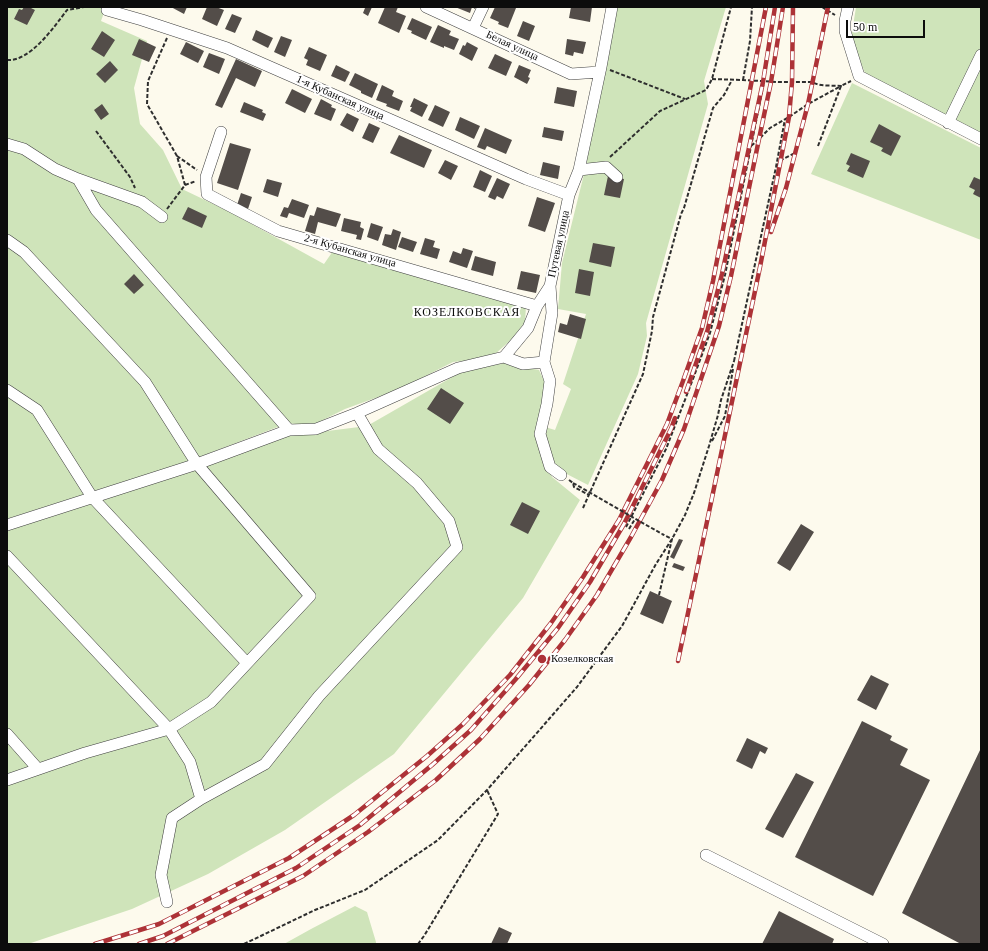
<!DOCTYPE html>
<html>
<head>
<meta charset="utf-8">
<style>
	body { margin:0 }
	#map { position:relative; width:988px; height:951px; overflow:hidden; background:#fdfaed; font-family:"Times New Roman",serif }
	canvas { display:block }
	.frame { position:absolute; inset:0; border:8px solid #0c0c0c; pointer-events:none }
	.scale { position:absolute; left:846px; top:20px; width:79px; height:18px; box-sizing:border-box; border:2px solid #0c0c0c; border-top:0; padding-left:5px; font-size:12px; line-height:14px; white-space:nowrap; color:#0c0c0c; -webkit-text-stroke:3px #fff; paint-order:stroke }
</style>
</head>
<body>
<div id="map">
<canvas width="988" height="951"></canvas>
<div class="frame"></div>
<div class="scale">50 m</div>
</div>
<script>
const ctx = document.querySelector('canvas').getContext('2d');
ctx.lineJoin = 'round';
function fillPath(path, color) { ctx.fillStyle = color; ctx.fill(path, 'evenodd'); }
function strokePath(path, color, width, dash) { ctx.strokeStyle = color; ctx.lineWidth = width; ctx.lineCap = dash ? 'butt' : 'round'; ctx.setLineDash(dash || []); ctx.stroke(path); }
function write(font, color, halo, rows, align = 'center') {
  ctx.font = font + ' "Times New Roman",serif'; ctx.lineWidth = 4; ctx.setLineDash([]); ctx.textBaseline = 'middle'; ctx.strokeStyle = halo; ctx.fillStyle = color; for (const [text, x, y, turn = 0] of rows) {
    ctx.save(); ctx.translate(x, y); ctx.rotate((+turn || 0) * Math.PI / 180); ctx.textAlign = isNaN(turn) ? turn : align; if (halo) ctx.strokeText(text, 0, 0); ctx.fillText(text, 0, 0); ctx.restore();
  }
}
const green = new Path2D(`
	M7,7H106L101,21L147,41L134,88L140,124L163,150L182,189L228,211L324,264L333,251L526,306L525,322L512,339L495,354L473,360L453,362L400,389L345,409L311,426L288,423L189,461L7,519Z
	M617,7H726L704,81L708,104L646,323L647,336L638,374L588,485L559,470L549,452L545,427L555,430L571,389L563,384L586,314L558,309L562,263L585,170Z
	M856,7H981V135L865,73L851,39Z
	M852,83L981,148V240L811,174Z
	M504,363L539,370L545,383L536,441L552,477L580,500L523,598L394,754L285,830L208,874L132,909L28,944H7V530L288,436L367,426L461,372Z
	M355,906L367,912L376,942V944H284L311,929Z`);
const building = new Path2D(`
	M24,7H29L35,10L27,25L14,19L19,9L22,10Z
	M171,7H187L184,14Z
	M207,7H216L224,10L217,26L202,19Z
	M362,7H372L368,16L363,13L365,8Z
	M385,7H398L396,12L406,16L399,33L378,23Z
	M455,7H476L475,9L472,7L470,13Z
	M495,7H513L516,8L508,28L498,24L499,22L490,18Z
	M571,7H592L590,22L569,18Z
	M232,14L242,18L235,33L225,29Z
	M412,18L432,27L426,40L411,33L412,31L407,29Z
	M523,21L535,26L529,41L517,36Z
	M438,25L451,31L449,35L459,39L454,50L444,46V48L430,42Z
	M256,30L273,38L268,48L252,40Z
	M102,31L115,40L104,57L91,49Z
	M281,36L292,40L285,57L274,52Z
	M139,39L156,47L149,62L132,55Z
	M567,39L586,42L583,54L574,52L573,56L565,54Z
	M186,42L204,51L198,63L180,54Z
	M467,42L478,48L472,61L459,54L463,45L465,46Z
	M309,47L327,55L320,71L306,65L308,60L304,58Z
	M209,53L225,59L219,74L203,67Z
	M495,54L512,62L506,76L488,68Z
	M236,59L262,71L255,87L236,78L222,108L215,105Z
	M110,61L118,70L105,83L96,74Z
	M336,65L350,72L345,82L331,76Z
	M519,65L531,70L528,77L530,78L527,84L514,77Z
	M355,73L378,84L372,98L361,93V91L349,85Z
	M382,85L394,91L392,96L403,101L399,111L386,106L387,104L376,100Z
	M557,87L577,91L574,107L554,103Z
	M292,89L312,99L305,113L285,103Z
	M414,98L428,105L422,117L410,111L412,107H410Z
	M321,99L332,105L331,107L336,109L331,121L314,114Z
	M244,102L263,110L262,112L266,114L263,121L240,112Z
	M102,104L109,114L101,120L94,110Z
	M435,105L450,112L443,127L428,120Z
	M347,113L359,119L353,132L340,125Z
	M460,117L480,126L474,139L455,130Z
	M369,123L380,128L373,143L362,138Z
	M879,124L901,136L891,156L881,151L883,148L870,142Z
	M544,127L564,131L562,141L542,137Z
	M485,128L512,140L506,154L487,146L485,150L477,147Z
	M399,135L432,150L424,168L390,153Z
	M230,143L251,149L238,190L217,183Z
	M851,153L870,161L863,178L847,171L850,166L846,164Z
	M445,160L458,166L451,180L438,173Z
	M543,162L560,166L558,179L540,175Z
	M480,170L492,176L485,192L473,187Z
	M608,176L624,179L620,198L604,195Z
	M974,177L981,180V198L973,194L975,190L969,187Z
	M497,178L510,184L503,199L497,196L495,200L488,197Z
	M267,179L282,183L278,197L263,192Z
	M241,193L252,197L248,209L237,205Z
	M537,197L555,203L545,232L528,226Z
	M292,199L309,205L304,218L289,213L287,218L280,216L284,207L288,208Z
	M188,207L207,216L202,228L182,219Z
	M317,207L341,214L336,227L318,222L315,234L305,231L310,215L314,216Z
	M344,218L361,222L360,227L364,229L361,240L356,239L357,235L341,231Z
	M371,223L383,227L378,241L367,237Z
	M393,229L401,232L396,250L382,245L385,234L391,235Z
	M402,237L417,242L413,252L398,247Z
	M425,238L435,241L433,247L440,249L437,259L420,254Z
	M593,243L615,247L611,267L589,262Z
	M463,248L473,251L467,268L449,262L453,251L461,254Z
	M475,256L496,262L493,276L471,270Z
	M579,269L594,272L590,296L575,293Z
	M521,271L540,275L536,293L517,289Z
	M134,274L144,285L134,294L124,284Z
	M570,314L586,319L581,339L558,332L560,323L567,325Z
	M441,388L464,403L450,424L427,409Z
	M522,502L540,511L528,534L510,525Z
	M801,524L814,532L790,571L777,563Z
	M679,539L683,540L674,559L670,557Z
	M674,563L685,567L683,571L672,567Z
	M650,591L672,601L663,624L640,614Z
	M871,675L889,684L876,710L857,700Z
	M862,721L892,736L890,740L908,749L900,765L930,780L873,896L795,857Z
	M747,738L768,748L765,754L760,751L752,769L736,761Z
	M981,748V944H961L902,913Z
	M796,773L814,782L783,838L765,829Z
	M779,911L834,939L832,944H762Z
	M499,927L512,933L507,944H491Z`);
const path = new Path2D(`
	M822,7L835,15
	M167,38L148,81L147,104L177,156
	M7,60C30,62 54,27 67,10L84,7
	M610,70L685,99
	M712,79L743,80L778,82H812C821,87 832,85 841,86L808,104L789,117L770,128L759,139L751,146
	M743,80L750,41L752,7
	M96,131L130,177L135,188
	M818,146L841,86L851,81
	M610,157L622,146L660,111L706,90L712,79L731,7
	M777,166L781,160L795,153
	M185,185L177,156L197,170
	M167,209L185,185L196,181
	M734,361L776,167L785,119
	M712,441L725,416L733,369
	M569,480L573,483L574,487L589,495
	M583,508L643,374L652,331L653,317L681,214L684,208L713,108L724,95L732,80
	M626,527L666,449L693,379L710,333L725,275L764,82
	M629,529L635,519
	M659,595L672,539L662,534
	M244,944L315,910L365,890L438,840L487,790L577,687L622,626L656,564L672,539L685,515L694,493L709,446L718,415L721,400L734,361
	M418,944L424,936L498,814L487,790`);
const minor = new Path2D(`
	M426,7L571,74L599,72
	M848,7L845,21V31L859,76L981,139
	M107,10L142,20L227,48L526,179L569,195
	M473,28L483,7
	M948,123L981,55
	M221,132L206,177L207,194L278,231L537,306L550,286
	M7,144L24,149L55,169L78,179L142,202L162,217
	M579,170L606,167L617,177
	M78,179L96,210L289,430
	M7,240L24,252L145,382L197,464L310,596L211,702L169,729L85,753L7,780
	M504,357L528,328L537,306
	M7,390L37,410L92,497L247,663
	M561,475L550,467L540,434L547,404L550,381L544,362L552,313L550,286L569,195L579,170L601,67L612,7
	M7,525L197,464L289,430L316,429L357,413L458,368L504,357L523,364L544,362
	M7,556L169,729L190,762L201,799
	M7,734L38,769
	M706,855L883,944
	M167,902L161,875L172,818L201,799L265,764L319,696L457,547L449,521L417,483L378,449L357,413`);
const rail = new Path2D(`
	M771,232L786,188L808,104L828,7
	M686,392L707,332L722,274L763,82L775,7
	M678,661L760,267L789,117L792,82L793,7
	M95,944L159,924L289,858L354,815L427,756L463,724L510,675L551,623L583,577L619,520L667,424L683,381L702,328L713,281L766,7
	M139,944L163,936L296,868L360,825L432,765L471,730L515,680L558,628L590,582L624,524L671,429L675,418
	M167,944L303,876L368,832L436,780L480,739L529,685L565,640L597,595L631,537L662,480L684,429L719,326L731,276L759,139L771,82L783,7`);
const pathBridge = new Path2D(`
	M573,483L662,534`);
const markers = [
	[542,659,5,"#ad3237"]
];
const streetNames = [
	["Белая улица",512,46,25],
	["1-я Кубанская улица",340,98,24],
	["Путевая улица",559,244,-78],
	["2-я Кубанская улица",350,251,16]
];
const poiNames = [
	["Козелковская",551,659]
];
const neighbourhoodNames = [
	["КОЗЕЛКОВСКАЯ",467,313]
];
fillPath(green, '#cfe4ba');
fillPath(building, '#534d49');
strokePath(minor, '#3f3f3f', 12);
strokePath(path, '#2e2e2e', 2, [4, 2]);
strokePath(minor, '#fff', 11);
strokePath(rail, '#ad3237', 4.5);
strokePath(rail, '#fff', 3, [9]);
strokePath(pathBridge, '#2e2e2e', 2, [4, 2]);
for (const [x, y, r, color] of markers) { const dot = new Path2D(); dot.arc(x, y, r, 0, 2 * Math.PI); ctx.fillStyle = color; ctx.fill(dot); strokePath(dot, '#fff', 1.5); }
write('11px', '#0c0c0c', '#fff', streetNames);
write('11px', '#0c0c0c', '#fff', poiNames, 'left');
ctx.letterSpacing = '1px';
write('12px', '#0c0c0c', '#fff', neighbourhoodNames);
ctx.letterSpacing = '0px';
</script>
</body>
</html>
